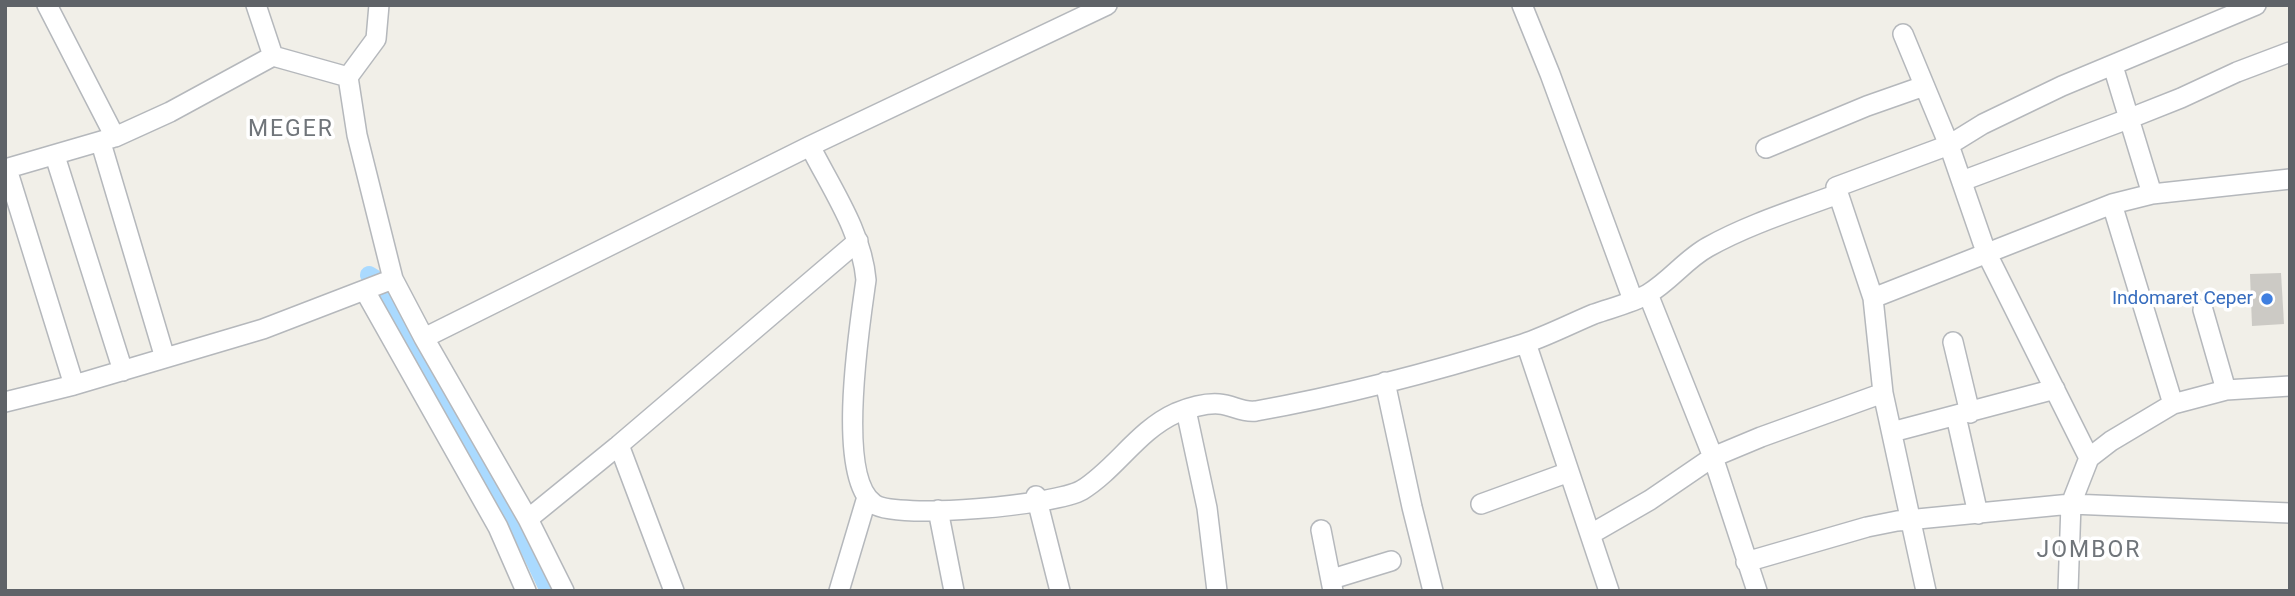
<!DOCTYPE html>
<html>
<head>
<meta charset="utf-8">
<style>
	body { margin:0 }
	#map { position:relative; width:2295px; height:596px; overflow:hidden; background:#f1efe8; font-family:Roboto,sans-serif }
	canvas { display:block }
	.frame { position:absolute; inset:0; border:7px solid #5f6368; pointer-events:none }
</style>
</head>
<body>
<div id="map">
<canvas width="2295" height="596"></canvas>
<div class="frame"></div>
</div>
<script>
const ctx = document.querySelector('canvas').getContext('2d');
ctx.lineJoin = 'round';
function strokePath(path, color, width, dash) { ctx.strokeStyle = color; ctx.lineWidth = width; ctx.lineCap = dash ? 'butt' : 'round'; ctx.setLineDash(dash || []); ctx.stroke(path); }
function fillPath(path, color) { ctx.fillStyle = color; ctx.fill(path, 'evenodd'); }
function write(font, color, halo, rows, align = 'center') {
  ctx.font = font + ' Roboto,sans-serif'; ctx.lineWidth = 7; ctx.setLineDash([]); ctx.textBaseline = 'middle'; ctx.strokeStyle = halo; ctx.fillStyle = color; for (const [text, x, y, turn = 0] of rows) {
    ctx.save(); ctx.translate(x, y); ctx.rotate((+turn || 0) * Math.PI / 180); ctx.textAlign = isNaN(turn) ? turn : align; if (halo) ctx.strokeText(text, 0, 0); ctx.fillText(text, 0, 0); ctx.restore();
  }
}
const canal = new Path2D(`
	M369,275L374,278L517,523L549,591`);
const building = new Path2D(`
	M2281,273L2284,324L2252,326L2250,274Z`);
const minor = new Path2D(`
	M47,5L115,137
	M256,5L273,56
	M379,5L376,39L348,77L357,135L393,279L424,338L810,146L1107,5
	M1522,5L1550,74L1633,300
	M1903,34L1949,145L1986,252L2089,458
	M2113,66L2152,194
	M101,143L165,358
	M810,146C831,188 862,232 866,280C860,323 835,476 874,504C897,520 1057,505 1082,490C1116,469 1138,430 1176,413C1188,408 1206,403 1219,404C1233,405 1242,413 1256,411C1346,395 1436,371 1523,344C1547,336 1570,324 1594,314C1611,308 1632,303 1648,294C1670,281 1686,259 1708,247C1749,224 1795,210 1838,194
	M1766,148L1867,106L1924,86
	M55,156L123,371
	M5,169L115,137L170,112L273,56L348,77
	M7,169L74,385
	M1962,181L2128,119L2181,98L2237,72L2290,52
	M2112,204L2173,404
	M365,291L498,527L526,591
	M1648,294L1713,457L1757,591
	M1873,298L2112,204L2152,194L2290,179
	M2203,310L2226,390
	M424,338L528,519L564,591
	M1953,342L1970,413
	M1526,343L1609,591
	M1385,382L1412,507L1433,591
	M5,402L74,385L263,329L393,279
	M1186,410L1207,508L1217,591
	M1956,416L1978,514
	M1892,432L2055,389
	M619,445L674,591
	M1036,496L1060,591
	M1481,504L1569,472
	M938,510L954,591
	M528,519L619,445L858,241
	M1321,530L1333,591
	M1591,534L1650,500L1713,457L1761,437L1883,393
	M1746,562L1867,527L1897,521L2071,504L2290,513
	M1332,579L1391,561
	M839,591L867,497
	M1926,591L1883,393L1873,298L1836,187L1949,145L1983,124L2062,86L2256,5
	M2068,591L2071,504L2089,458L2111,441L2173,404L2226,390L2290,386`);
const markers = [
	[2267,299,7,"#3f7fe0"]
];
const shopNames = [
	["Indomaret Ceper",2253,299]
];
const quarterNames = [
	["MEGER",291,130],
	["JOMBOR",2089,551]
];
strokePath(canal, '#aadaff', 18);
fillPath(building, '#cccac5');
strokePath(minor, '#b5b8bc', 22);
strokePath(minor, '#fff', 19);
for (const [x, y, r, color] of markers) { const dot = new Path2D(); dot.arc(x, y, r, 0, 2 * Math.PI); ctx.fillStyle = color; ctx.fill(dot); strokePath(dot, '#fff', 2.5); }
write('19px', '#366cbe', '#fff', shopNames, 'right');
ctx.letterSpacing = '2px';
write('23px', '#70757a', '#fff', quarterNames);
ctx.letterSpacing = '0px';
</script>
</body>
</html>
